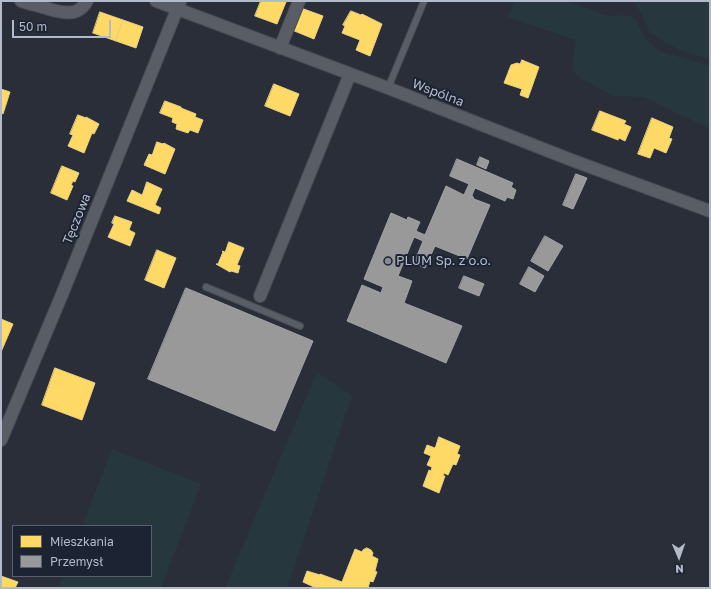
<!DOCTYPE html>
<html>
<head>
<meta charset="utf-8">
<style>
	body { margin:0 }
	#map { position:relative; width:711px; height:589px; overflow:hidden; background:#292e38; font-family:"Golos Text",sans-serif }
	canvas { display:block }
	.frame { position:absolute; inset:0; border:2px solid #b3bac9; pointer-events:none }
	.legend { position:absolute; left:12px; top:525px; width:140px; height:52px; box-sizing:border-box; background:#1c2433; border:1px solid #58606f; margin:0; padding:5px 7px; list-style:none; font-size:12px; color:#b3bac9 }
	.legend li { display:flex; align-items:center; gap:8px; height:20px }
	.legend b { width:20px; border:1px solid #58606f }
	.north { position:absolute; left:659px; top:537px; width:40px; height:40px; -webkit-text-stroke:3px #1c2433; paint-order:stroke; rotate:178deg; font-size:11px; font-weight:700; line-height:16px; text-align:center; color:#b3bac9 }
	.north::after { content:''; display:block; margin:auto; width:14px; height:18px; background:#b3bac9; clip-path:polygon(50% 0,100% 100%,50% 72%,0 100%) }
	.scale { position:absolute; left:12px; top:20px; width:99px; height:18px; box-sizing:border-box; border:2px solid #b3bac9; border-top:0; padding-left:5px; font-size:12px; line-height:14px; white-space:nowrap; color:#b3bac9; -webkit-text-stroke:3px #1c2433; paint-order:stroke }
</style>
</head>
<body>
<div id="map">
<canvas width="711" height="589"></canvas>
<div class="frame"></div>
<ul class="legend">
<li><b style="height:11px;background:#ffd966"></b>Mieszkania</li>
<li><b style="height:11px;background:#999"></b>Przemysł</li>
</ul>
<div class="north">N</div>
<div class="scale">50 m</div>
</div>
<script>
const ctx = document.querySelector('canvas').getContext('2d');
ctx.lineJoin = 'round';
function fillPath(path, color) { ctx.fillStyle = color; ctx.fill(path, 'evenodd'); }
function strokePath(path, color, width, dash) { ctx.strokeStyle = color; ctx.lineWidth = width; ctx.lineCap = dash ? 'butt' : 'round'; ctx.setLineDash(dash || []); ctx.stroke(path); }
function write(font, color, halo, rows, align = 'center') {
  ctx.font = font + ' "Golos Text",sans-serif'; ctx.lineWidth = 4; ctx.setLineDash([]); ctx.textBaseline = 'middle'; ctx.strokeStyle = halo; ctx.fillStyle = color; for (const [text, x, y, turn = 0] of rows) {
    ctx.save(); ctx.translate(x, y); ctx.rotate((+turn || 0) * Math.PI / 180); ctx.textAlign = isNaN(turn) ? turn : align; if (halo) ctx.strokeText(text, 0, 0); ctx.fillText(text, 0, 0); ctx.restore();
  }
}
const green = new Path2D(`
	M515,1H567L609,16L627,15L636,19L644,37L659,51L710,66V129L644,97L613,96L579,77L572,69L576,40L508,17Z
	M631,1H710V59L679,50L650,33L642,15L635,3Z
	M317,372L352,396L287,588H225Z
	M112,449L201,484L161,588H58L63,576H151V526H82Z`);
const homes = new Path2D(`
	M261,1L286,2L277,24L255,16Z
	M301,8L323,16L314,39L292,30Z
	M351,11L361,15L362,14L382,24L370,56L356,50L360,40L342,33L345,26L343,25Z
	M100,12L123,20L116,41L93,33Z
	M123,20L143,27L136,48L116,41Z
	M522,60L539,67L528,98L520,95L522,89L504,83L511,65L517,63L520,64Z
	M274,84L299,94L290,116L265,106Z
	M1,89L10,92L3,114L1,113Z
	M165,101L181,107V108L196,114L195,117L203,120L198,133L190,130L188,133L176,129L177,124L172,122L173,118L160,113Z
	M600,111L626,121L624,124L631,127L625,141L619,138L618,140L592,130Z
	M78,115L86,118V117L99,124L94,134L92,133L84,153L68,146L73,135L70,134Z
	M652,118L673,127L669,138L672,139L666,153L654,148L650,158L638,154Z
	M157,142L163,144L164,143L175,149L165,174L144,165L149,154L152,155Z
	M62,166L79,173L75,182L73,181L71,185L73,186L67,200L51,193Z
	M147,182L162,189L155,205L161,208L159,214L127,201L132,190L142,195Z
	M115,216L132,222L129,230L135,233L130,246L108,237L114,224L112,223Z
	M229,242L244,248L237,265L240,266L238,273L231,271L230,272L216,264H218L223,252L222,251L225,252Z
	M157,250L176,258L164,288L145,280Z
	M1,319L13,324L1,352Z
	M55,368L95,383L82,420L42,405Z
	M439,437L460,446L457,454L460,455L456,465L453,464L448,475L444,473L443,476H445L439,493L423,486L429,470L431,471L432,467L427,465L431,456L424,453L427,445L435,448Z
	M367,548L371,550L373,553L372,556L378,559L375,571L377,572L373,582L370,581L368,588H314V587L303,582L307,571L320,575V574L342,582L355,549L362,552L363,550Z
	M1,576L18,582L15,588H1Z`);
const industry = new Path2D(`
	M480,157L489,161L486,169L477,165Z
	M457,159L513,183L511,187L516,190L513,199L507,197L505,201L475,188L472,195L474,199L490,205L467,259L435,246L425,268L414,263L423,241L414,237L398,276L412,281L404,303L462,326L446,363L347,321L362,285L381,293L383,287L364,279L391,213L407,220L408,217L420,222L416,231L425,235L446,186L464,195L469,184L450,176Z
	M576,174L587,178L573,209L563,205Z
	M545,236L563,246L548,271L531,261Z
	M529,267L544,276L535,292L520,284Z
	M464,276L484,284L479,296L459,288Z
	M186,288L313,341L275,431L148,379Z`);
const lane = new Path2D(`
	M388,88L424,1
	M206,287L300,326`);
const street = new Path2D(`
	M21,1C30,4 40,6 49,9C63,13 78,17 87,1
	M156,1L388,88L574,161L710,211
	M280,48L299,1
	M260,296L350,74
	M1,440L63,292L180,2`);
const markers = [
	[388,261,4,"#838996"]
];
const streetNames = [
	["Wspólna",438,93,21],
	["Tęczowa",77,219,-68]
];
const poiNames = [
	["PLUM Sp. z o.o.",396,261]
];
fillPath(green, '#26383e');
fillPath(homes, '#ffd966');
strokePath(homes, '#e8d084', 1);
fillPath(industry, '#999');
strokePath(industry, '#a1a3a7', 1);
strokePath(lane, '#454951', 8);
strokePath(street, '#454951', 14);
strokePath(lane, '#595d66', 6);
strokePath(street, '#595d66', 12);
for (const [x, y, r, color] of markers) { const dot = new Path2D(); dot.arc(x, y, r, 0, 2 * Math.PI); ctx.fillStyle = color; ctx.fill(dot); strokePath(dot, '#1c2433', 1.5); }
write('13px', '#b3bac9', '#1c2433', streetNames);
write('13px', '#b3bac9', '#1c2433', poiNames, 'left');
</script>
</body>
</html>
